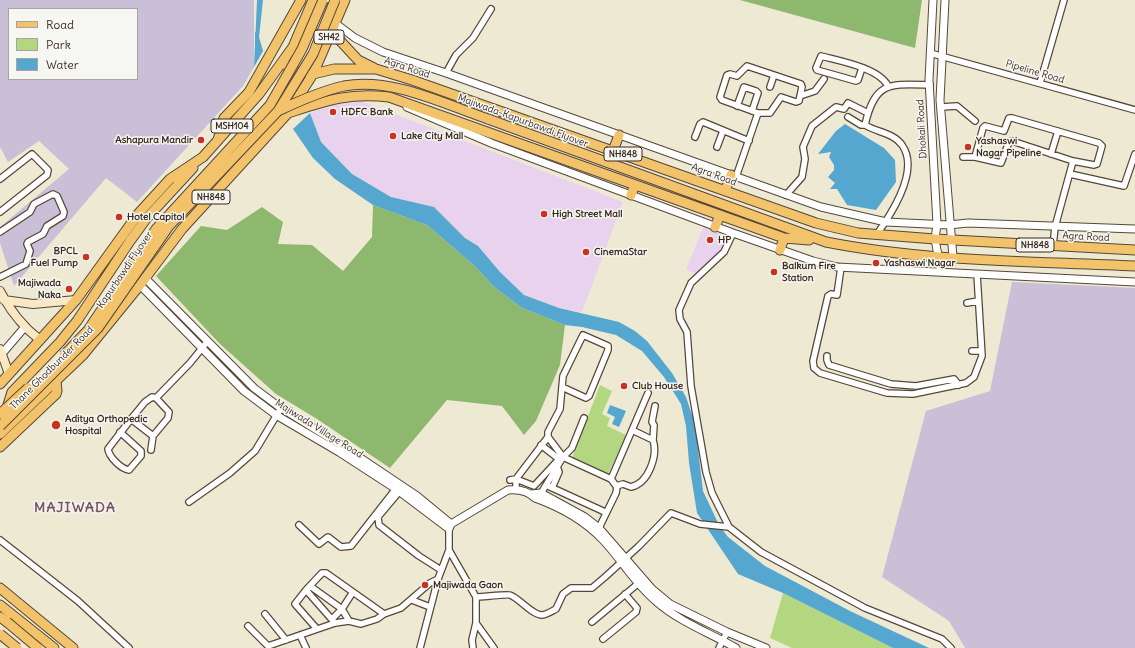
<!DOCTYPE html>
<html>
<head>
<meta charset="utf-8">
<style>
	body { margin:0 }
	#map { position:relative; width:1135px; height:648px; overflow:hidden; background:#eee9d3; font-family:Delius,sans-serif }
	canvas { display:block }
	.legend { position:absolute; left:8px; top:8px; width:130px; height:72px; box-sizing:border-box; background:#f6f6f2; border:1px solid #aba49d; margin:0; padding:5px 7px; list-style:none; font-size:12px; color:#3b2a1e }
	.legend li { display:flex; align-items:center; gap:8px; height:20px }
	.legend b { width:20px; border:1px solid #aba49d }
</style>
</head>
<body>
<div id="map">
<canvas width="1135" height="648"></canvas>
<ul class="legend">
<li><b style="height:5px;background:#f2c36a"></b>Road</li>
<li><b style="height:11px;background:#b3d780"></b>Park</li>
<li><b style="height:11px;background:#55a7d0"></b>Water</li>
</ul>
</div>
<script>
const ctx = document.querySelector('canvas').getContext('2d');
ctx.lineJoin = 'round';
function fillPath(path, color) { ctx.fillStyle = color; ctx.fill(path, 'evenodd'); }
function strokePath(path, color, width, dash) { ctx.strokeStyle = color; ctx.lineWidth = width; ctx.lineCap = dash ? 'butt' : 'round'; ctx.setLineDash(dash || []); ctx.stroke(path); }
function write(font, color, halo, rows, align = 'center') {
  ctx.font = font + ' Delius,sans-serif'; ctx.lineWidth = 3; ctx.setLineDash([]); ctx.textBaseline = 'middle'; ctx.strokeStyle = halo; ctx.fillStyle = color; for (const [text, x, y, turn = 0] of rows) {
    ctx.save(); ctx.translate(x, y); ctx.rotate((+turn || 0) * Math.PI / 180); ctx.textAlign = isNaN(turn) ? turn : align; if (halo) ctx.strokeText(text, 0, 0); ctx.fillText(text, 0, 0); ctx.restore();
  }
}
const built = new Path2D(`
	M361,101L623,202L582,312L559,308L524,295L500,272L478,246L465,238L434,207L391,197L352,174L321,142L310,113L333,105Z
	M704,225L716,230L721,235L722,247L720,253L697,274L686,270Z`);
const industrial = new Path2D(`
	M0,0H254V67L243,86L137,202L106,178L14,286L0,243V227L69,169L39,141L8,162L0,147ZM9,9H137V79H9Z
	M1012,282L1135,288V648H965L949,621L882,577L926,411L990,391Z`);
const green = new Path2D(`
	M600,385L612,391L602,414L610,418L607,426L626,435L608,474L572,458Z
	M783,593L893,648H792L770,638Z`);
const forest = new Path2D(`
	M740,0H922L915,48Z
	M373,205L427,225L476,267L493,286L522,308L565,325L560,365L536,421L524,435L502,406L447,400L390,468L317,419L276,394L220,344L156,276L201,226L227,230L262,207L283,222L278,244L312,245L343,271L372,237Z`);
const water = new Path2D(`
	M257,0H263L259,37L263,51L254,67Z
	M310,113L321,142L352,174L391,197L434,207L465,238L478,246L500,272L524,295L559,308L619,322L635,331L647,341L672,373L686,397L695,424L703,491L719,525L728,537L765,566L850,611L929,648H893L783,593L738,574L697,513L689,463L686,426L681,404L664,377L642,351L616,335L582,327L565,325L522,308L493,286L476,267L427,225L373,205L335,179L313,158L293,129Z
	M845,124L884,148L895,160L896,182L876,210L847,205L837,189H830L835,183L828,177L834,170V165L829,157L831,152L818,154L836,131Z
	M610,405L626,411L619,427L612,424L615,417L607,413Z`);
const stream = new Path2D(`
	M256,48V33`);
const minor = new Path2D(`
	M930,53L1135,110
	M862,68L858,80L856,81L817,70L816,68L821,56C840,61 879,68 888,86
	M446,73L456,55L473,38L491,9
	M1040,83L1064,0
	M770,87L774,75
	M800,96L815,91L824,79
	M737,106L744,87L756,91L758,93L752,111
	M941,107L957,106L975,121
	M848,117L861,125H865
	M695,137L700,124L703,122L749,141
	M717,147L723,131
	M1051,154L1058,131
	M963,157H975L1001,163L1009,142L1012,141L1073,161
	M975,157L983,128L985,126L1004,131L1009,118H1012L1099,143L1102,146L1097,164L1094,165L1073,161L1055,227L1053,246
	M1070,174L1124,186L1135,154
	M736,177L758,113H770L781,97L796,102L799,101L802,87L801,84L747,66L737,76L730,74L727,75L720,97L722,100L758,113
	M0,179L32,154L48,170L47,175L0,212
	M786,195L802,177L805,159L803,147L812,126L836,107L844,109L848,103L868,113
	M0,232L30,212L34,204L53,194L57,196L64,212L63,216L47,226L43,234L28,242L27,244L30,251L26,264L0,277
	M733,233L724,252L691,283L679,310L680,319L687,332L691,386L706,472L712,493L729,527L761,552L865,608L942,639L951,648
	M877,234C892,213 920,170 902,145C894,133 876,132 865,125C875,81 889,84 930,85
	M841,267L837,295L831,294L828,296L813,361L814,368L820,373L887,393L913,394L966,383L974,377L982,356L977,274
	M967,303L978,301
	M972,351H981
	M827,356V360L829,365L891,384L916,386L954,379L959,385
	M156,398L169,412L168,418L153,436L131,419L145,402L152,397L156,398L190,363L207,342
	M584,418L572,448L563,457L611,479L648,393
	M120,432L141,451V456L129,470C121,469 109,457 108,449L131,419
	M653,440L654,425L652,422L655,406
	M151,450L153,436
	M510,480L516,479L534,486L559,459L541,445
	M546,485L605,512
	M616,486L623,484L631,487C649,483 658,455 653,440L632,430
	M552,488L559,472L557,466
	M516,489V479L548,437
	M399,492L378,517L379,525L419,556L441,570
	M540,495L563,457L548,437V432L560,409L563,376L583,335L608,346V350L589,396L586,398L562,387
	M189,502L230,473L255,451L281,408
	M299,525L319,544L328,537L341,547L351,546L398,486
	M598,530L616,493L617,487L611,479
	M0,540L78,601L129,648
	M449,550L476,597C482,597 508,594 510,595C519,598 532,615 542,615C546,615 552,611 556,609L563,594L571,588H592L605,577L639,546L671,513L700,524L729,527
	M310,586L342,609L349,621
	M306,590L322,573H326L384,614
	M476,597V623L494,648
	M412,600L430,607
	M265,614L286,640
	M332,619L342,609L351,595
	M592,622L640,582
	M248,626L268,646L335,623L349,621L361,624L377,619L384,614L401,608L430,583L438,579
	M317,629L295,604L306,590L335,623
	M300,635L306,648
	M603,639L636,612L637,608L625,594
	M420,648L438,579L449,550V529
	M473,648L472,640L476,623
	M719,648L727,632`);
const tertiary = new Path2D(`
	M933,0L929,80L937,224L935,239L941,272
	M945,0L940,100L953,257
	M335,23L355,38L383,52L446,73L821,207L886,222L949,225L968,223L1135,229
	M297,70L329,0
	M407,107L491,143L733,233L813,261L837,267L1135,282
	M145,278L254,388L278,406L341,445L417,496L451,524
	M140,285L244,391L276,415L339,452L396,489L449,529L451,524L508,490C518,489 528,491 535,498C560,507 585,521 603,540C622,560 635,584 657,602C680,622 710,633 736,648
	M0,356L24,328
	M531,494L541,493L585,517L599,528L652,589L670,604L727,632L766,648`);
const secondary = new Path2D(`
	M0,291C10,311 22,326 40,340
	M4,300L33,304L76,300
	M0,349L9,374`);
const primary = new Path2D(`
	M218,140L224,118L249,92L301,0`);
const trunk = new Path2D(`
	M332,32L358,60L374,68
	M282,63L297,70L313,74L334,69H376L412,80L816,223L858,233L935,239L1135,250
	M288,113C325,101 349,92 389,97L784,238L809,240
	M488,119L826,242C927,262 1032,261 1135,266
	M613,151L619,135
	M725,191L731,175
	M631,195L635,185
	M715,227L720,215
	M780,250L784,238
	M0,384L76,300L138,214L170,179L203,157L259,94L293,47L313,0
	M7,408L12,392L60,342L77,321L130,241L146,219L193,168
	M0,434L83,355L140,285L182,229L288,113L313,74L345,0
	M0,447L56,394L57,391L56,381
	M0,588L73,648
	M0,605L54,648
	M0,617L7,622`);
const trunkBridge = new Path2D(`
	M278,111C299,101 321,91 344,86C392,77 444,104 488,119
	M64,355L88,330L156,229L270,105L302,49L323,0
	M0,414L28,388
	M0,426L98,328L169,226L278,111L313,54L335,0
	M7,622L38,648
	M0,634L17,648`);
const markers = [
	[333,112,4,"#c8321e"],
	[393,136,4,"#c8321e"],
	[201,140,4,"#c8321e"],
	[968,147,4,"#c8321e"],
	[544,214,4,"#c8321e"],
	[119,217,4,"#c8321e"],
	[710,240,4,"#c8321e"],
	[586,252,4,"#c8321e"],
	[86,257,4,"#c8321e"],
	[876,263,4,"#c8321e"],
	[774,272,4,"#c8321e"],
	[69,289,4,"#c8321e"],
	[624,386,4,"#c8321e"],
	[56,425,5,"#c8321e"],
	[425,585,4,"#c8321e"]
];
const shields = [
	[329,37,30],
	[232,126,42],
	[623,154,38],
	[211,197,38],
	[1035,245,38]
];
const shieldNames = [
	["SH42",329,37],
	["MSH104",232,126],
	["NH848",623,154],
	["NH848",211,197],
	["NH848",1035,245]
];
const streetNames = [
	["Agra Road",407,68,18],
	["Pipeline Road",1035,72,16],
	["Majiwada-Kapurbawdi Flyover",523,121,20],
	["Dhokali Road",922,129,-93],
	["Agra Road",714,175,20],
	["Agra Road",1086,237,3],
	["Kapurbawdi Flyover",125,270,-56],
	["Thane Ghodbunder Road",52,368,-45],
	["Majiwada Village Road",319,429,32]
];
const poiNames = [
	["HDFC Bank",341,112],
	["Lake City Mall",401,136],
	["Ashapura Mandir",193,140,"right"],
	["Yashaswi",976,141],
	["Nagar Pipeline",976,153],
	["High Street Mall",552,214],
	["Hotel Capitol",127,217],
	["HP",718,240],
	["BPCL",78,251,"right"],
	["Fuel Pump",78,263,"right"],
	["CinemaStar",594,252],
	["Yashaswi Nagar",884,263],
	["Balkum Fire",782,266],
	["Station",782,278],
	["Majiwada",61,283,"right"],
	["Naka",61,295,"right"],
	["Club House",632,386],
	["Aditya Orthopedic",65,419],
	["Hospital",65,431],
	["Majiwada Gaon",433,585]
];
const districtNames = [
	["MAJIWADA",75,508]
];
fillPath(built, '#e9d2ed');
fillPath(industrial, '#c9bfd7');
fillPath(green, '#b3d780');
fillPath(forest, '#8eb86e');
fillPath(water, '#55a7d0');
strokePath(stream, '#55a7d0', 2);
strokePath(minor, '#564739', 8);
strokePath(tertiary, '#564739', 9);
strokePath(secondary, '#564739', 10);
strokePath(primary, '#564739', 11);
strokePath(trunk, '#564739', 11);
strokePath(minor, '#fff', 5.5);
strokePath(tertiary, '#fff', 7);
strokePath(secondary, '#fae7c3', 8);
strokePath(primary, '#f2c36a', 9);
strokePath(trunk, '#f2c36a', 9);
strokePath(trunkBridge, '#564739', 11, []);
strokePath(trunkBridge, '#f2c36a', 9);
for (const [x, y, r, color] of markers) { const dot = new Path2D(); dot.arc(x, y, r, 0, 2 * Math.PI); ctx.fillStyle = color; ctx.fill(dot); strokePath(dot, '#f6f6f2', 1.5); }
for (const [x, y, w] of shields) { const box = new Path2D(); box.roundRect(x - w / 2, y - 7, w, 14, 3); ctx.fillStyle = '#f6f6f2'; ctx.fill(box); strokePath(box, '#3b2a1e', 1); }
write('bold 9px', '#3b2a1e', null, shieldNames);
write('10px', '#3b2a1e', '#f6f6f2', streetNames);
write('bold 10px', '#3b2a1e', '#f6f6f2', poiNames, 'left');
ctx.letterSpacing = '1px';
write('bold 14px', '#77545f', '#f6f6f2', districtNames);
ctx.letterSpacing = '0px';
</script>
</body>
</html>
